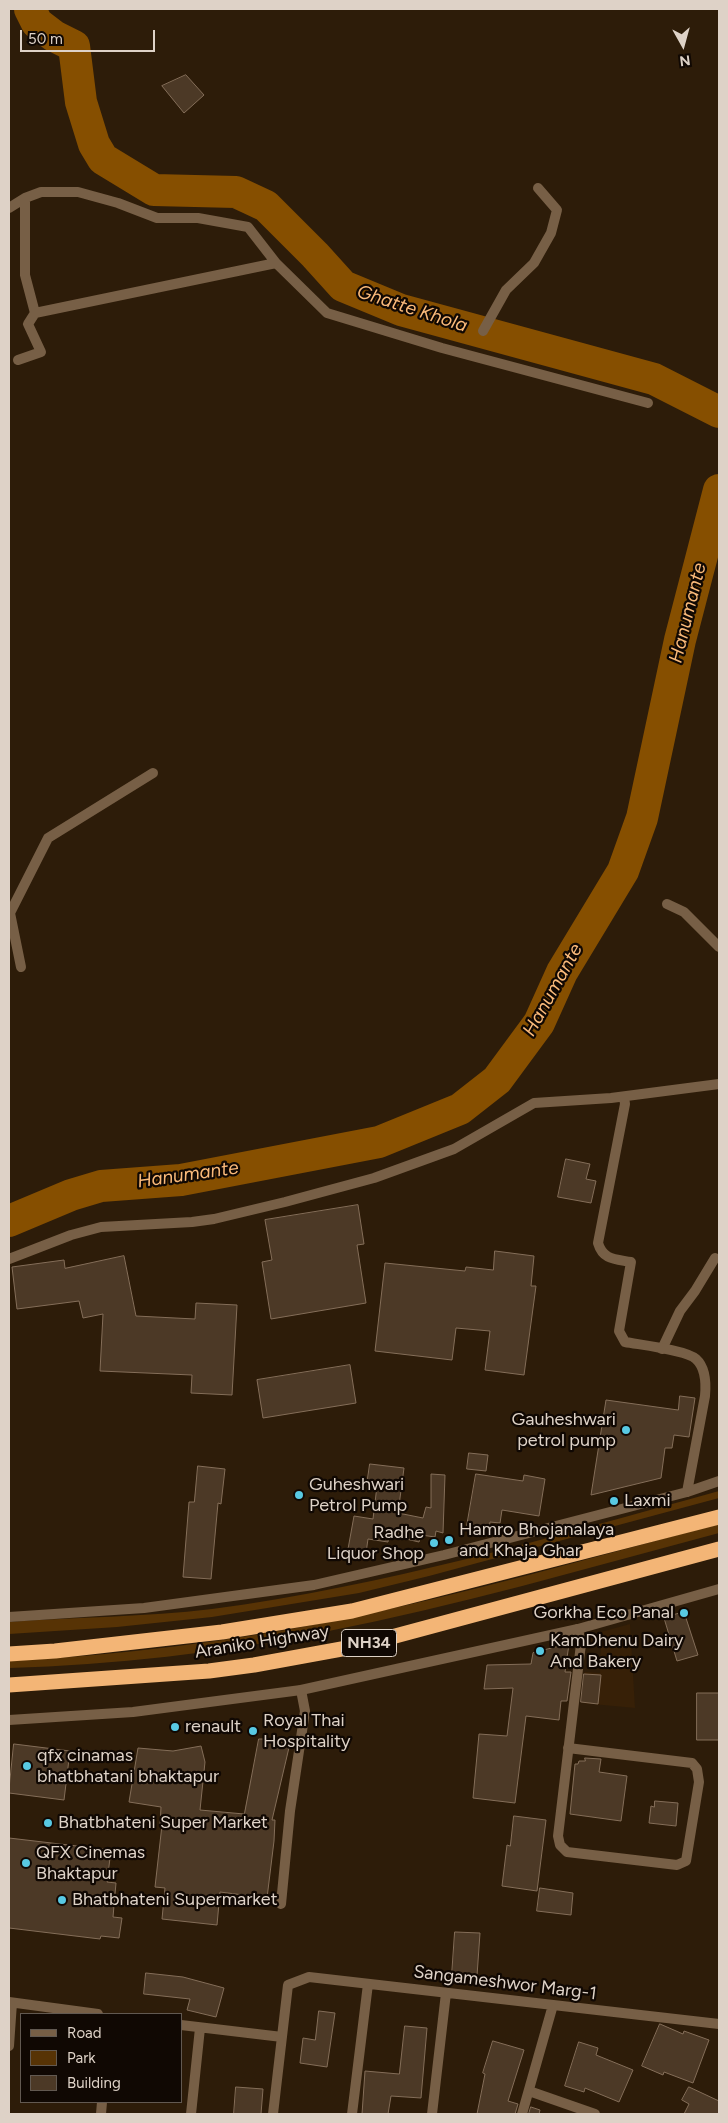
<!DOCTYPE html>
<html>
<head>
<meta charset="utf-8">
<style>
	body { margin:0 }
	#map { position:relative; width:728px; height:2123px; overflow:hidden; background:#2d1c09; font-family:Figtree,sans-serif }
	canvas { display:block }
	.frame { position:absolute; inset:0; border:10px solid #ded2c7; pointer-events:none }
	.legend { position:absolute; left:20px; top:2013px; width:162px; height:90px; box-sizing:border-box; background:#100803; border:1px solid #625951; margin:0; padding:6px 9px; list-style:none; font-size:15px; color:#ded2c7 }
	.legend li { display:flex; align-items:center; gap:10px; height:25px }
	.legend b { width:25px; border:1px solid #625951 }
	.north { position:absolute; left:658px; top:20px; width:50px; height:50px; -webkit-text-stroke:4px #100803; paint-order:stroke; rotate:173deg; font-size:14px; font-weight:700; line-height:20px; text-align:center; color:#ded2c7 }
	.north::after { content:''; display:block; margin:auto; width:18px; height:22px; background:#ded2c7; clip-path:polygon(50% 0,100% 100%,50% 72%,0 100%) }
	.scale { position:absolute; left:20px; top:30px; width:135px; height:22px; box-sizing:border-box; border:2px solid #ded2c7; border-top:0; padding-left:6px; font-size:15px; line-height:18px; white-space:nowrap; color:#ded2c7; -webkit-text-stroke:4px #100803; paint-order:stroke }
</style>
</head>
<body>
<div id="map">
<canvas width="728" height="2123"></canvas>
<div class="frame"></div>
<ul class="legend">
<li><b style="height:6px;background:#775f46"></b>Road</li>
<li><b style="height:14px;background:#573305"></b>Park</li>
<li><b style="height:14px;background:#4c3926"></b>Building</li>
</ul>
<div class="north">N</div>
<div class="scale">50 m</div>
</div>
<script>
const ctx = document.querySelector('canvas').getContext('2d');
ctx.lineJoin = 'round';
function fillPath(path, color) { ctx.fillStyle = color; ctx.fill(path, 'evenodd'); }
function strokePath(path, color, width, dash) { ctx.strokeStyle = color; ctx.lineWidth = width; ctx.lineCap = dash ? 'butt' : 'round'; ctx.setLineDash(dash || []); ctx.stroke(path); }
function write(font, color, halo, rows, align = 'center') {
  ctx.font = font + ' Figtree,sans-serif'; ctx.lineWidth = 4.5; ctx.setLineDash([]); ctx.textBaseline = 'middle'; ctx.strokeStyle = halo; ctx.fillStyle = color; for (const [text, x, y, turn = 0] of rows) {
    ctx.save(); ctx.translate(x, y); ctx.rotate((+turn || 0) * Math.PI / 180); ctx.textAlign = isNaN(turn) ? turn : align; if (halo) ctx.strokeText(text, 0, 0); ctx.fillText(text, 0, 0); ctx.restore();
  }
}
const built = new Path2D(`
	M630,1624L635,1708L582,1703L585,1672L600,1673L601,1632Z`);
const green = new Path2D(`
	M719,1491V1498L429,1576L359,1593L212,1617L117,1627L9,1634V1622C77,1617 145,1617 212,1609C385,1586 552,1537 719,1491Z
	M719,1524V1533C588,1568 457,1606 324,1632C220,1653 114,1665 9,1668V1661C119,1655 230,1642 338,1620C467,1594 593,1557 719,1524Z`);
const river = new Path2D(`
	M30,9L37,23L54,36L74,46L81,102L94,144L103,159L154,190L236,192L266,206L315,255L343,286L401,310L654,379L719,412
	M9,1221L71,1195L101,1186L181,1180L379,1142L460,1109L497,1080L539,1023L562,972L623,871L642,818L680,640L719,490`);
const building = new Path2D(`
	M186,75L204,95L184,113L162,86Z
	M566,1159L590,1164L586,1179L596,1181L591,1203L558,1197Z
	M358,1205L364,1244L357,1245L366,1303L271,1319L262,1262L272,1260L265,1220Z
	M495,1251L534,1256L531,1286H536L524,1375L485,1370L490,1331L456,1328L452,1360L375,1351L385,1263L465,1271L466,1267L493,1270Z
	M124,1256L136,1316L195,1319L196,1303L237,1305L232,1395L191,1393L192,1375L100,1371L103,1314L83,1318L79,1301L17,1309L12,1267L64,1260L65,1268Z
	M350,1365L356,1403L263,1418L257,1380Z
	M680,1396L695,1398L689,1437L674,1435L672,1448H665L661,1478L591,1495L606,1400L678,1410Z
	M469,1453L488,1455L486,1471L467,1469Z
	M370,1464L404,1468L398,1513L423,1518L426,1507L431,1508V1474L445,1475L443,1533L436,1531L435,1537L421,1535L419,1542L389,1535L388,1542L368,1539L366,1553L348,1549L354,1516L373,1519L377,1486L367,1485Z
	M198,1466L225,1469L221,1504L218,1503L211,1579L183,1577L189,1502H194Z
	M476,1474L523,1481L524,1475L545,1479L539,1516L502,1510L500,1523L490,1522L489,1529L467,1526Z
	M684,1612L698,1655L677,1661L664,1618Z
	M569,1644L565,1672H571L567,1701H561L559,1720L526,1716L515,1803L473,1798L479,1734L507,1736L513,1688L484,1689L487,1665L531,1664L533,1653Z
	M584,1674L601,1675L598,1704L581,1702Z
	M697,1693H719V1740H697Z
	M259,1739H291L272,1820H275L274,1841L267,1898L220,1892L217,1925L162,1919L165,1888L155,1887L162,1825H160L161,1807L129,1802L138,1748L173,1751L201,1746L205,1762L200,1810L244,1814Z
	M14,1744L70,1751L64,1800L9,1793Z
	M585,1758L601,1759L599,1772L627,1776L621,1821L570,1814L575,1764H578L579,1761H585Z
	M655,1801L678,1803L676,1826L649,1823L651,1806L654,1807Z
	M514,1816L546,1820L537,1891L502,1886L507,1845L510,1846Z
	M9,1838L111,1850L107,1882L116,1883L113,1917L122,1918L119,1938L101,1936L100,1939L9,1928Z
	M540,1888L573,1893L571,1915L537,1911Z
	M455,1932L480,1933L477,1976L452,1975Z
	M146,1973L183,1977L224,1988L216,2017L187,2010L190,1999L144,1994Z
	M319,2011L335,2013L327,2067L300,2063L303,2038L315,2040Z
	M660,2024L683,2034L684,2031L709,2040L693,2083L664,2072L663,2075L642,2066Z
	M405,2026L427,2028L421,2098L391,2096L388,2114H362L365,2071L399,2074Z
	M493,2041L524,2050L508,2101L518,2104L515,2114H477L485,2074L483,2073Z
	M579,2042L598,2048L596,2055L633,2070L619,2102L585,2088L584,2092L565,2086Z
	M236,2087L263,2089L261,2114H234Z
	M689,2087L719,2101V2114H684L689,2104L682,2100Z
	M531,2107L540,2110L539,2114H529Z`);
const lane = new Path2D(`
	M21,967L10,913L48,838L153,773
	M662,1349L680,1311L695,1291L715,1258
	M568,1748L692,1763L697,1769L699,1782L686,1861L677,1865L567,1852L560,1845L558,1836L581,1644L578,1629
	M281,1904L290,1811L305,1711L301,1690`);
const street = new Path2D(`
	M25,198L41,192H78L118,203L157,218H198L248,227L276,263
	M9,208L25,198V275L35,313L28,324L41,352L18,360
	M35,313L276,263L327,313L442,348L648,403
	M483,331L506,290L534,263L551,233L557,210L538,188
	M667,904L684,912L719,947
	M624,1097L625,1104L598,1243C603,1260 615,1259 631,1262L619,1331L625,1342C641,1345 686,1350 696,1359C706,1368 706,1385 705,1396L687,1492
	M9,1259L71,1235L101,1227L192,1222L214,1219L285,1202L374,1178L454,1149L534,1103L611,1098L719,1084
	M9,1617L144,1608L314,1585L444,1555L687,1492L719,1481
	M9,1720L133,1712L301,1690L578,1629L719,1589
	M9,2002L98,2014
	M181,2025L282,2037
	M9,2046L12,2003
	M529,2091L595,2114
	M101,2114L102,2102
	M191,2114L200,2028
	M273,2114L288,1985L309,1977L719,2024
	M352,2114L368,1984
	M432,2114L446,1993
	M522,2114L553,2005`);
const highway = new Path2D(`
	M9,1654L55,1651L222,1632L352,1611L719,1517
	M9,1685L209,1671L254,1665L358,1646L719,1549`);
const markers = [
	[626,1430,5,"#58c9e3"],
	[299,1495,5,"#58c9e3"],
	[614,1501,5,"#58c9e3"],
	[449,1540,5,"#58c9e3"],
	[434,1543,5,"#58c9e3"],
	[684,1613,5,"#58c9e3"],
	[540,1651,5,"#58c9e3"],
	[175,1727,5,"#58c9e3"],
	[253,1731,5,"#58c9e3"],
	[27,1766,5,"#58c9e3"],
	[48,1823,5,"#58c9e3"],
	[26,1863,5,"#58c9e3"],
	[62,1900,5,"#58c9e3"]
];
const shields = [
	[369,1643,55]
];
const shieldNames = [
	["NH34",369,1643]
];
const poiNames = [
	["Gauheshwari",616,1420,"right"],
	["petrol pump",616,1441,"right"],
	["Guheshwari",309,1485],
	["Petrol Pump",309,1506],
	["Laxmi",624,1501],
	["Hamro Bhojanalaya",459,1530],
	["and Khaja Ghar",459,1551],
	["Radhe",424,1533,"right"],
	["Liquor Shop",424,1554,"right"],
	["Gorkha Eco Panal",674,1613,"right"],
	["KamDhenu Dairy",550,1641],
	["And Bakery",550,1662],
	["Royal Thai",263,1721],
	["Hospitality",263,1742],
	["renault",185,1727],
	["qfx cinamas",37,1756],
	["bhatbhatani bhaktapur",37,1777],
	["Bhatbhateni Super Market",58,1823],
	["QFX Cinemas",36,1853],
	["Bhaktapur",36,1874],
	["Bhatbhateni Supermarket",72,1900]
];
const streetNames = [
	["Araniko Highway",262,1642,-9],
	["Sangameshwor Marg-1",505,1983,7]
];
const waterNames = [
	["Ghatte Khola",412,309,18],
	["Hanumante",688,613,-76],
	["Hanumante",553,990,-61],
	["Hanumante",188,1175,-8]
];
fillPath(built, '#372007');
fillPath(green, '#573305');
strokePath(river, '#864f00', 32);
fillPath(building, '#4c3926');
strokePath(building, '#846e59', 1);
strokePath(lane, '#775f46', 10);
strokePath(street, '#775f46', 10);
strokePath(highway, '#f3b576', 15);
for (const [x, y, r, color] of markers) { const dot = new Path2D(); dot.arc(x, y, r, 0, 2 * Math.PI); ctx.fillStyle = color; ctx.fill(dot); strokePath(dot, '#100803', 2); }
for (const [x, y, w] of shields) { const box = new Path2D(); box.roundRect(x - w / 2, y - 13.5, w, 27, 4); ctx.fillStyle = '#100803'; ctx.fill(box); strokePath(box, '#ded2c7', 1); }
write('bold 16px', '#ded2c7', null, shieldNames);
write('18px', '#ded2c7', '#100803', poiNames, 'left');
write('18px', '#ded2c7', '#100803', streetNames);
write('italic 19px', '#faba7a', '#100803', waterNames);
</script>
</body>
</html>
